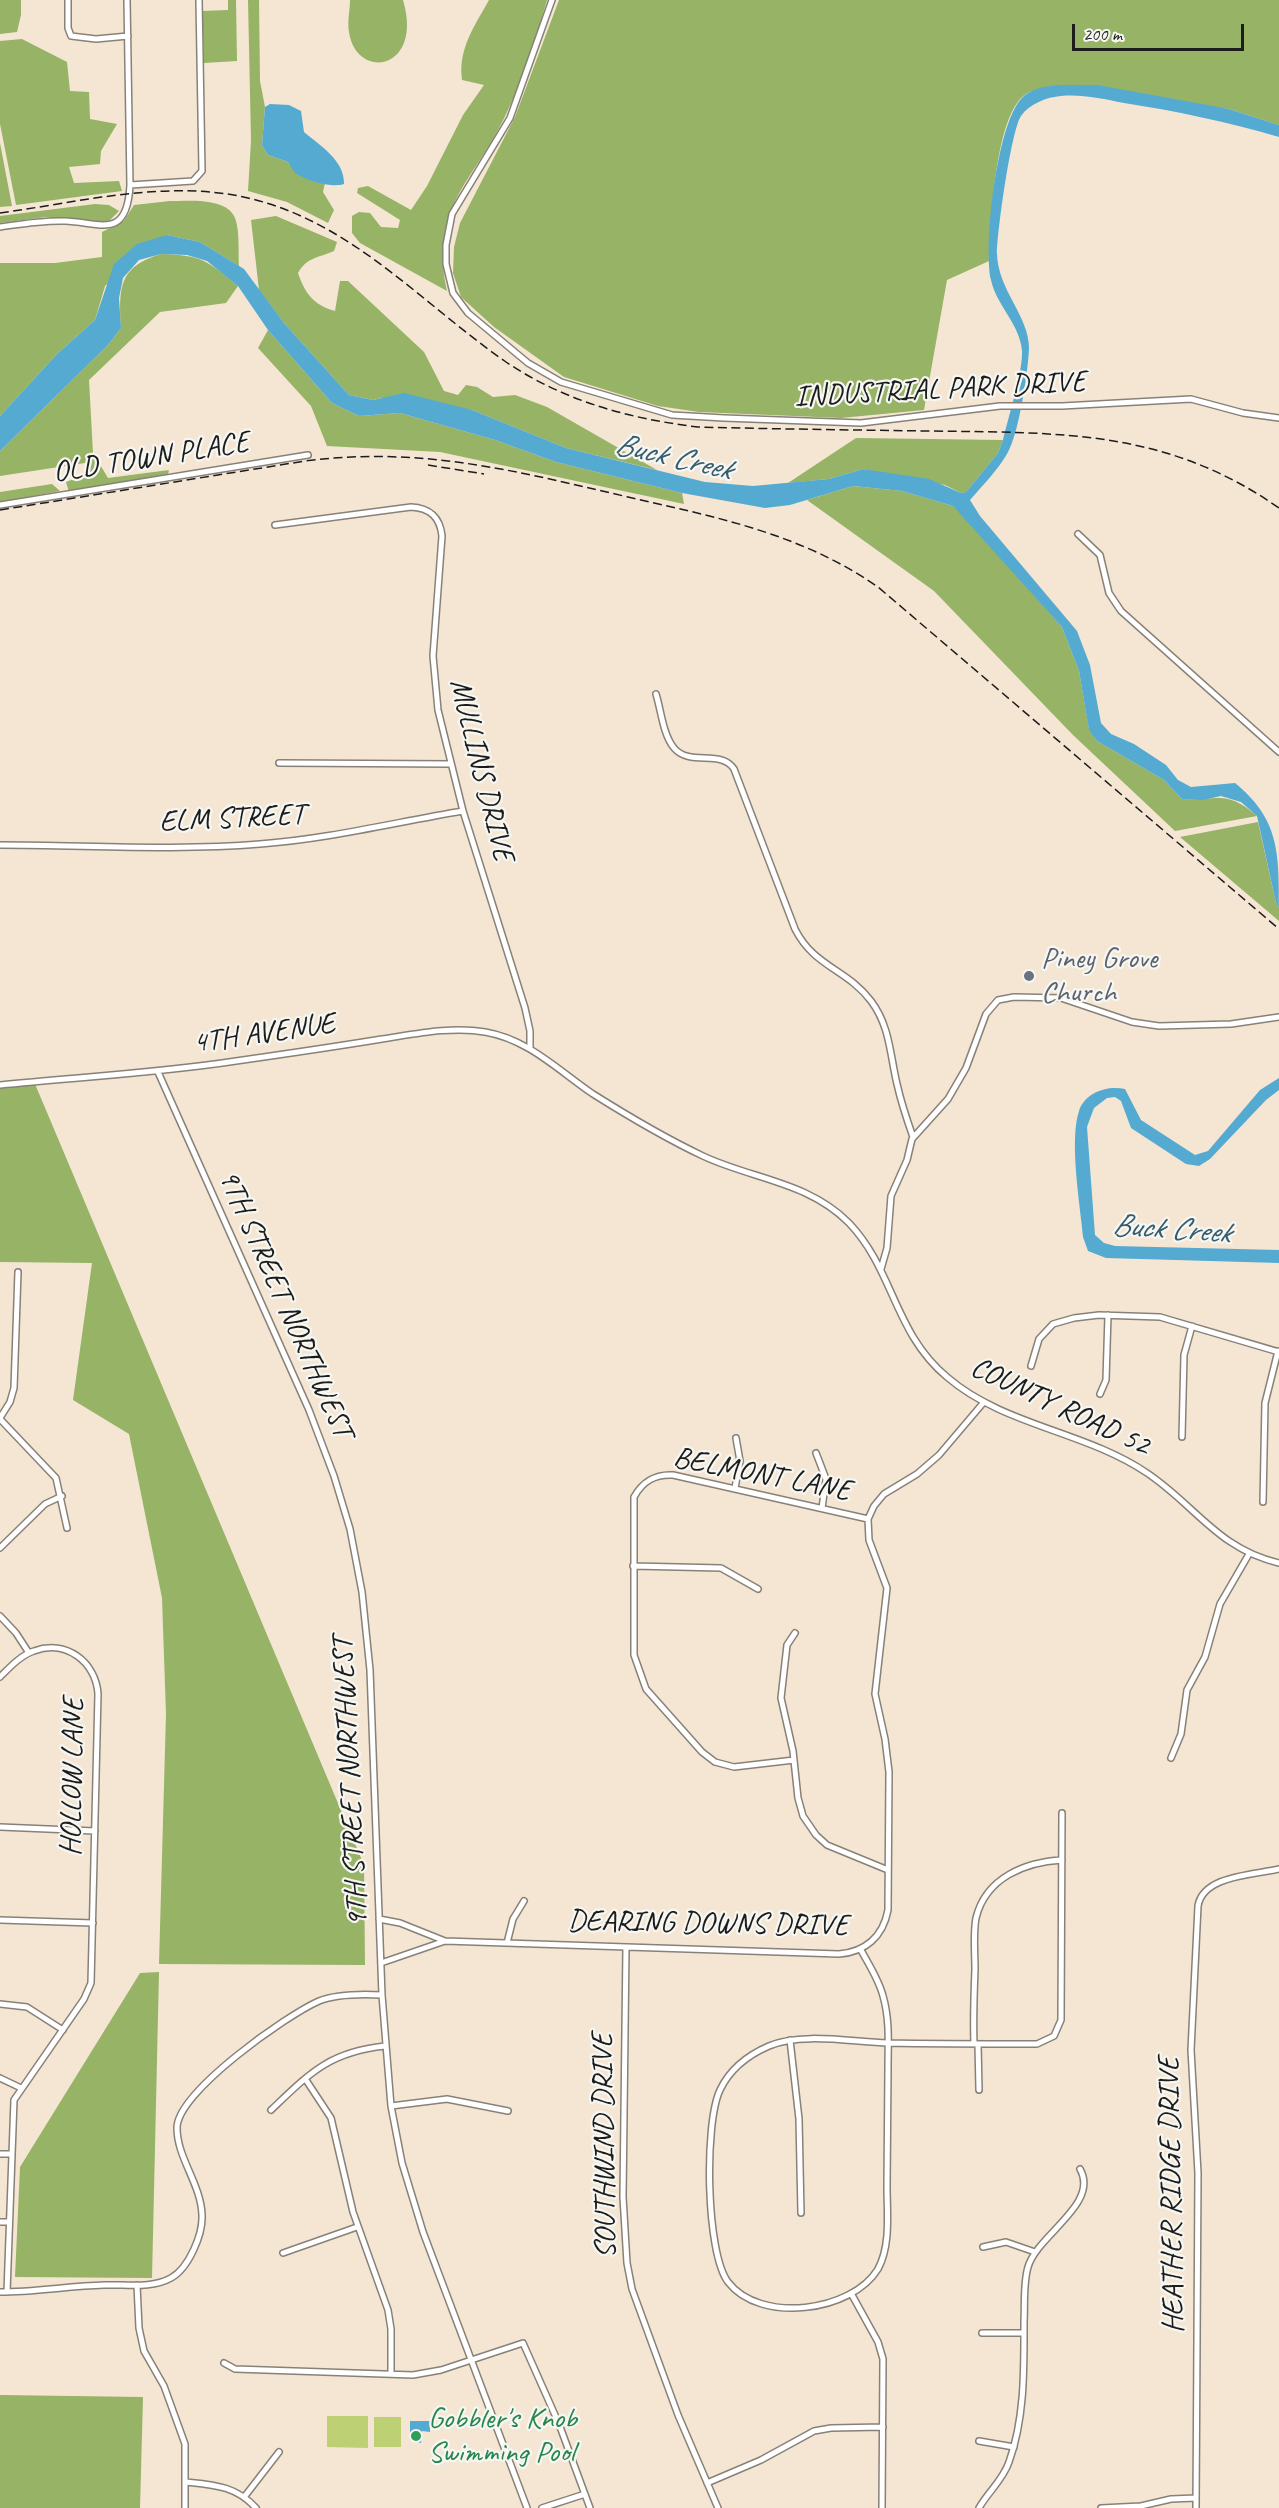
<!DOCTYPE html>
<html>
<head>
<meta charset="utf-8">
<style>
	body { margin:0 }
	#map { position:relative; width:1279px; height:2508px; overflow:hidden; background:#f4e6d3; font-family:Caveat,sans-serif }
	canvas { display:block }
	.scale { position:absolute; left:1072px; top:24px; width:172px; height:27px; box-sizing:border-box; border:3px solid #1c1c1c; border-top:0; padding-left:8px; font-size:18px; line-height:21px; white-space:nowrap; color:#1c1c1c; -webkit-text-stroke:4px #f6f6f2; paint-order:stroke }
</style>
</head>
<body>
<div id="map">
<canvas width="1279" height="2508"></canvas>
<div class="scale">200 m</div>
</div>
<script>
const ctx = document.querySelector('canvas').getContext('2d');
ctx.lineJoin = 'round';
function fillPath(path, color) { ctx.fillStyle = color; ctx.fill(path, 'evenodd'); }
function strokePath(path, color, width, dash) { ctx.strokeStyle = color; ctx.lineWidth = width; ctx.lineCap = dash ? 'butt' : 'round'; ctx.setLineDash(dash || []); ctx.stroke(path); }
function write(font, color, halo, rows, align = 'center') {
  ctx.font = font + ' Caveat,sans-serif'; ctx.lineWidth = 4.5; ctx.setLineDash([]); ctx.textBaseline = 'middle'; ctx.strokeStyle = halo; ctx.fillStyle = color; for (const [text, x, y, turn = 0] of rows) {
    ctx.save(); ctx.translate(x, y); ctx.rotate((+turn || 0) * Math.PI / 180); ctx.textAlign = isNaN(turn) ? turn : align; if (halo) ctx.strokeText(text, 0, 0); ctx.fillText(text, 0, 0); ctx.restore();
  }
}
const green = new Path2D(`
	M327,2416H368V2448L327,2447Z
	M374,2417H401V2447H374Z`);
const forest = new Path2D(`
	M0,0H21V15L17,32L0,34Z
	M228,0H236L237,61L204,63L202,11L228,10Z
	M248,0H259L260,81L265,107L262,145L268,155L288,162C301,178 306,178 325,183L323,192L334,210L328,223L287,202L248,191L251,141Z
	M350,0H403C424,71 356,81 349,32C347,22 350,10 350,0Z
	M489,0H547C536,38 524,76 507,112C475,182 429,204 447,291L360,243L352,233V216L359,212L370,213L381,227L398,228L400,220L357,193L358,188L368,186L411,210L427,186L463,115L484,85L462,80C458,49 474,27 489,0Z
	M559,0H1279V125L1229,109L1048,87C1041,89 1032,90 1026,94C995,113 990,226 989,261L947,280L924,410L841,418L699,412L658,406L564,377L494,327L461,297L453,273L454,247L460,223L515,117Z
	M22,39L67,62L70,91L89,92L90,119L117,124L101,151L100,164L69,167L74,183L119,181L122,191L16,205L0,124V41Z
	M0,143L12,206L0,207Z
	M170,201C188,201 227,197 235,218C240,231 238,252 239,266L200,242L167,235L105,286L95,320L57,354L0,416V263H55L102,257V232L124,221L134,205Z
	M95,204L109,205L119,211L110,220L100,224L46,217L0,223V216Z
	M276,216L337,242L334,251C318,258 307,257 298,273C305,293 313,305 335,311L340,281H348L424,352L444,391L458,395L466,385L477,387L493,397L515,395L547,407L657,470L566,448L472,410L381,398L373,400L349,395L284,323L259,290L251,220Z
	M161,254C202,255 208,261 238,286L226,303L160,312L89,380L93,453L108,478L169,470L168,474L69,492L66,482L90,473L85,463L0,476V451L108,345L121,328C119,288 118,267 161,254Z
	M268,330L332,403L359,416L400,413L495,440L556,462L682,493L684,504L440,452L327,446L311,406L258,348Z
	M856,438L1003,440L998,453L966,492L961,493L945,485L863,469L829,479L788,483Z
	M52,484L60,491L0,502V492Z
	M853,486L902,491L953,506L968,520L1062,627L1079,671L1089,729L1097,741L1164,780L1182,799C1218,801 1226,789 1257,816L1175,831L1073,735L934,591L807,500Z
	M1258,822L1276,903L1279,907V921L1180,837Z
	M35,1084L364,1865L365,1965L159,1964L166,1714L162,1598L129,1434L73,1400L92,1263L0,1262V1088Z
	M159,1972L152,2278L15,2277L20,2167L140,1973Z
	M0,2395L143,2397L140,2508H0Z`);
const water = new Path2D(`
	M1097,85L1229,109L1279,125V137C1228,122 1176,111 1124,103C1103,99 1082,94 1061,96C1047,97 1029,104 1021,116C1011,131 997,233 997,254C998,290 1029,316 1029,348C1028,372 1019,434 1007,454C997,471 982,486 970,500L980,516L1077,631L1090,665L1101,723L1111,734L1134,744L1166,765L1178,780L1191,787L1235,783C1279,819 1279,852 1279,907L1276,903L1257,816L1241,802L1221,796L1203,800L1182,799L1164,780L1097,741L1089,730L1079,671L1062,627L953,506L902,491L853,486L790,505L765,508L682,493L556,462L495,440L400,413L359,416L332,403L268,330L238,286L207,261L187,255L161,254L139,260L123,278L119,298L121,328L108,345L0,451V416L57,354L95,320L114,264L137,244L167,235L200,242L244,269L284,323L349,395L373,400L404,393L472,410L566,448L705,482L753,486L829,479L863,469L929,479L961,493L966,492L998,453L1003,440C1008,418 1023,372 1022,351C1020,324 996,305 991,280C983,245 997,116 1025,95C1043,81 1076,86 1097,85Z
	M270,104L289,105L301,111L304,132C319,145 345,160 344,184C332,188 307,181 297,174C292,171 292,167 288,162L268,155L262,145L265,107Z
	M1279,1078V1090L1266,1100L1210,1159L1199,1166L1186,1164L1160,1147L1131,1128L1121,1101L1115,1097L1107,1098L1094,1108L1087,1127L1095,1235L1104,1243L1115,1246L1279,1250V1263L1106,1258L1088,1251L1083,1237C1080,1204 1069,1141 1079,1111C1085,1092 1108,1085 1125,1089L1141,1120L1195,1155L1208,1151L1260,1090Z
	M410,2421H430V2432L422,2431L421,2443L410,2440Z`);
const minor = new Path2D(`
	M68,0V28L71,36L96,39L128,36
	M552,0L510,118L452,214L446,245V264L453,293L468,313L528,363L561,382L672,415L724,418L861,423L1000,406H1062L1191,399L1243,413L1279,418
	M130,185L193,181L202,171L199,0
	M0,227C21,224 43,220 65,221C100,222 127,241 130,185L127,0
	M0,505L308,455
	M275,525L411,507C430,508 440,517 442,536L433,656L438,710L463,811L525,1008L530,1031V1049
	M1078,534L1100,555L1109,593L1121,611L1279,752
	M656,694C661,710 663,735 674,748C690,767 721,749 734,769L795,929C814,967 847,969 871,1001C890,1026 890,1055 897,1084C901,1102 907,1120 913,1137
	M279,763L451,764
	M0,845C86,845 174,851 260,844C329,839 396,822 463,811
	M158,1072L309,1410L334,1476L350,1529L362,1592L370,1670L382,1995L391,2106L402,2163L423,2232L527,2508
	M0,1085C79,1077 158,1073 236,1061C285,1054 333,1047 382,1039C415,1034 452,1026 485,1032C528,1039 559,1071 593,1094C628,1116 665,1138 703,1156C752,1179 809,1182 849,1223C894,1270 894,1333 947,1377C1004,1426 1085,1431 1147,1473C1195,1505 1218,1549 1279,1563
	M881,1269L887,1248L891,1196L907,1160L912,1139L948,1099L966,1068L986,1014L998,1000L1014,997L1061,998L1132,1022L1159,1026L1231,1024L1279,1017
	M1031,1366L1039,1339L1053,1324L1074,1318L1099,1315L1160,1317L1279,1352
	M1100,1394L1106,1380L1108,1315
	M0,1418L10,1402L14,1388L18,1272
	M0,1419L56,1478L67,1528
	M1182,1437L1184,1355L1192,1326
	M816,1453L826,1479L822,1508
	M735,1488L740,1461L736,1438
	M1263,1502L1265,1403L1278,1351
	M0,1548L45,1504L62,1496
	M633,1566L721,1568L758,1589
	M0,1616L16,1633L29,1653
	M795,1633L787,1645L781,1698L793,1751L798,1798L803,1816L816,1835L827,1845L888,1870
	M0,1677C10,1667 21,1655 34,1651C66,1639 96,1662 98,1694L91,1983L84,1999L14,2100L7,2292
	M1171,1758L1181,1734L1187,1690L1205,1657L1220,1604L1249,1554
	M794,1760L734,1767L715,1762L702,1752L646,1689L634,1655V1497C643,1481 655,1474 673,1475L868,1519
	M0,1827L95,1831
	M379,1919L400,1923L445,1941L839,1954C865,1952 883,1937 888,1910L889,1772L885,1739L875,1694L887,1588L869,1540L868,1519L874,1506L884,1494L917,1474L939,1455L984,1402
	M0,1920L93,1923
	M507,1943L513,1919L524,1901
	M626,1947L623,2197L627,2263L632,2289L678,2415L718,2508
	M861,1950C869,1965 879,1980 883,1996C890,2020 888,2044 888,2068C888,2108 887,2148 887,2187C887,2213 891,2245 878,2269C852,2312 760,2324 728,2282C706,2253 704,2124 720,2090C730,2069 748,2055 769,2046C800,2032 853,2042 887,2043C937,2044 987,2044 1037,2044L1054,2036L1061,2020L1062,1813
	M381,1963L445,1941
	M0,2004L27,2007L63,2030
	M790,2040L799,2119L801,2213
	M974,2044C973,2019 974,1994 975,1969C975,1953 973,1934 976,1918C986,1877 1026,1862 1062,1860
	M978,2044L979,2090
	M0,2078L21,2088
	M306,2080L331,2118L353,2212L388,2310L391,2329V2374
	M391,2106L447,2099L508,2111
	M271,2110C310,2073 329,2052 385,2046
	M0,2154H11
	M0,2222H9
	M983,2247L1006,2242L1035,2252
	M283,2253L357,2227
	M137,2285L139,2328L144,2351L164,2386L185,2444V2508
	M0,2292C35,2292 69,2286 104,2285C126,2284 151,2289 171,2278C189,2268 203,2234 202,2215C201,2184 177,2158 177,2128C177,2092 287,2015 319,2001C337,1994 363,1994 382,1995
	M852,2295L878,2342L883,2359L882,2508
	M982,2333H1024
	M224,2363L235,2369L413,2375L441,2370L523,2343L559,2424L590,2508
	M979,2441L1014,2447
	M186,2482C215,2485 236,2486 256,2508
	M707,2483L761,2460L814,2431L831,2428L883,2427
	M245,2496L279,2452
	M542,2508L585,2494
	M979,2508C988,2492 1003,2480 1009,2462C1025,2418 1024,2368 1024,2322C1025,2304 1023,2284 1028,2267C1037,2235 1100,2204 1080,2169
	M1101,2508L1141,2506L1171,2499L1196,2498
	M1196,2508L1198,2173L1191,2050L1198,1906C1203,1875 1255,1875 1279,1869`);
const rail = new Path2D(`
	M0,213C80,202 168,179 248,198C352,222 421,303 506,362C564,401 630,419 698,427C775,429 853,430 930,431C1061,433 1166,429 1279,508
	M428,465L484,474
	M0,510L305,461C421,446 516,471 628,497C716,517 802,534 878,587L1279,929`);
const markers = [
	[1029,976,6,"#6b7280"],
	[416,2436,6,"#2e9e5b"]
];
const streetNames = [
	["INDUSTRIAL PARK DRIVE",940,390,-3],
	["OLD TOWN PLACE",151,458,-9],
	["MULLINS DRIVE",481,770,76],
	["ELM STREET",232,819,-3],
	["4TH AVENUE",264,1034,-8],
	["9TH STREET NORTHWEST",285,1304,66],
	["COUNTY ROAD 52",1060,1407,25],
	["BELMONT LANE",762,1475,11],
	["HOLLOW LANE",73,1777,-89],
	["9TH STREET NORTHWEST",351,1782,-93],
	["DEARING DOWNS DRIVE",708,1924,1],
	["SOUTHWIND DRIVE",605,2146,-91],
	["HEATHER RIDGE DRIVE",1172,2195,-91]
];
const worshipNames = [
	["Piney Grove",1041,959],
	["Church",1041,993]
];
const leisureNames = [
	["Gobbler's Knob",428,2419],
	["Swimming Pool",428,2453]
];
const waterNames = [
	["Buck Creek",673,458,13],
	["Buck Creek",1171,1230,4]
];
fillPath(green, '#bdd174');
fillPath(forest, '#96b366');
fillPath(water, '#55aad1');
strokePath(minor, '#888178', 8);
strokePath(minor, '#fff', 5);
strokePath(rail, '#1c1c1c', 1.5, [9, 4.5]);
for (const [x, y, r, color] of markers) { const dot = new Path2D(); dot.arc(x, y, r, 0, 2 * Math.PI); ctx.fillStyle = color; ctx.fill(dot); strokePath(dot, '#f6f6f2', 2); }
write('30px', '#1c1c1c', '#f6f6f2', streetNames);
write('30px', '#5b616d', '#f6f6f2', worshipNames, 'left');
write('30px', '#27864d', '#f6f6f2', leisureNames, 'left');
write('italic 32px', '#365c6d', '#f6f6f2', waterNames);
</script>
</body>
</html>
